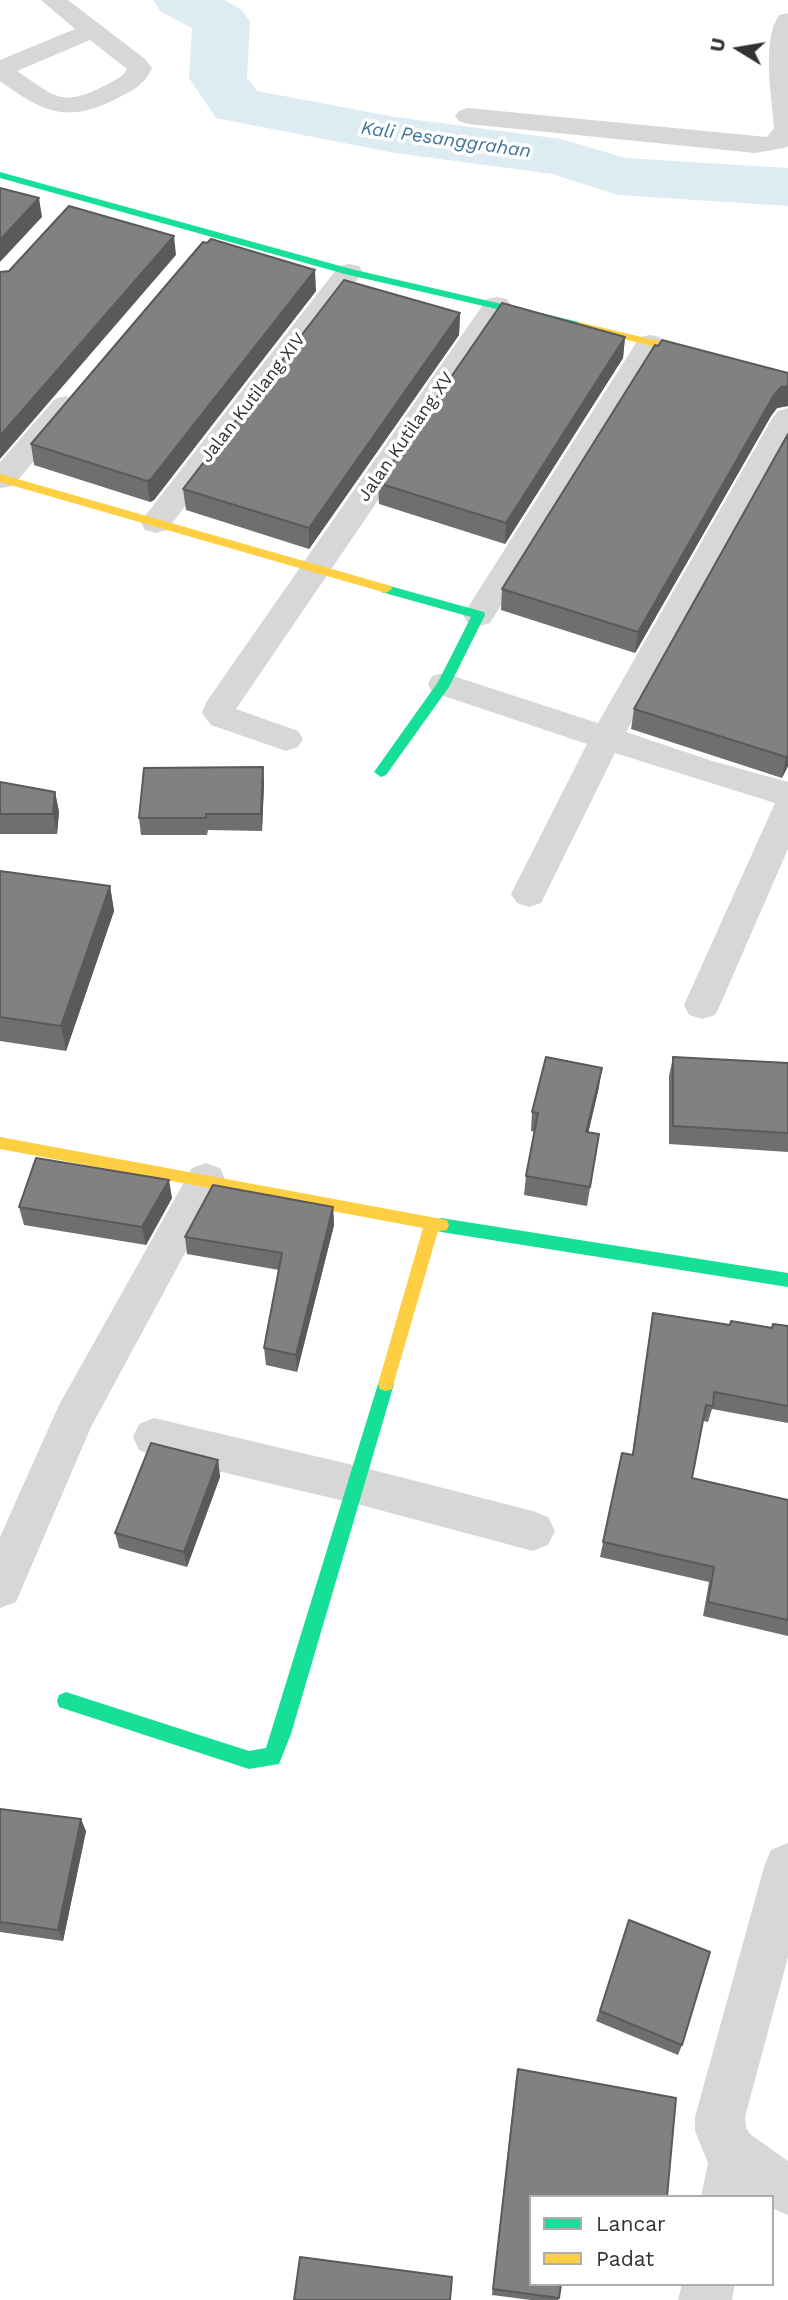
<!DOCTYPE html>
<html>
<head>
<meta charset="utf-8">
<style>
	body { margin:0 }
	#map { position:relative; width:788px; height:2300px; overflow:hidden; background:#fff; font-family:"Work Sans",sans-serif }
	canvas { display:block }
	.legend { position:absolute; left:529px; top:2195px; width:245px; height:91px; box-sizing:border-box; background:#fff; border:2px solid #adadad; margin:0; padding:9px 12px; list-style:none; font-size:21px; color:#333 }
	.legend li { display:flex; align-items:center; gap:14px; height:35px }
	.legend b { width:35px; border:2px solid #adadad }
	.north { position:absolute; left:704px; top:14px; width:70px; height:70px; -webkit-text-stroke:5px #fff; paint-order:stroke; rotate:281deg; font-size:19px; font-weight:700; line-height:28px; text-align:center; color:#333 }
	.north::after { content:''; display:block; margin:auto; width:24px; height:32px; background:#333; clip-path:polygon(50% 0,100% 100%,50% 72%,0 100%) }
</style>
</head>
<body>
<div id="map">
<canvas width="788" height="2300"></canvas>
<ul class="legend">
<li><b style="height:9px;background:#16e098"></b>Lancar</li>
<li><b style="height:9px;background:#ffcf43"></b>Padat</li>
</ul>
<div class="north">U</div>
</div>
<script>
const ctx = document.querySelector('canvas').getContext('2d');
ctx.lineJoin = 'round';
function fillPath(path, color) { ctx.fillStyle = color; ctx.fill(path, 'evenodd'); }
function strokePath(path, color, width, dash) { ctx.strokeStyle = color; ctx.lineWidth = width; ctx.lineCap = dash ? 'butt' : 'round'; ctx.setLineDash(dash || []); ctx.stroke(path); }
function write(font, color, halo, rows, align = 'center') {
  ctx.font = font + ' "Work Sans",sans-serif'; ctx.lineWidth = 7; ctx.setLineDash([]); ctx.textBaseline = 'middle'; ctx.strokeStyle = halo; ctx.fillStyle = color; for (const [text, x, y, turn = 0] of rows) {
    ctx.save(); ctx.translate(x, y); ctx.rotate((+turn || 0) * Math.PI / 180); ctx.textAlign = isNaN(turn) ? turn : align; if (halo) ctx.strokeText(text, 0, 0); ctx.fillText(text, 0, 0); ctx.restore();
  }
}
const river = new Path2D(`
	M153,0H224L241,9L250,21L247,78L257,91L395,117L561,139L625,158L788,168V206L618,195L552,174L395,153L216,118L189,78L192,28L161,12Z`);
const street = new Path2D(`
	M41,0H68L145,59L152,68C144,86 133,90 116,99C66,124 43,112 0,81V60L75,29ZM90,40L127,69C123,78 114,80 106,85C61,108 56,97 17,71Z
	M788,13V146L784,148L755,153L468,124L459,121L455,116L459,111L468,108L767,137L774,128C772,97 761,42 779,15Z
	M349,264L359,266L363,272L167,530L156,533L145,530L141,523L145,516L339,266Z
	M497,297L507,299L511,305L236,709L298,731L303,739L298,747L286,751L211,725L202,713L207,701L487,299Z
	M650,335L660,337L664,343L490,623L479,626L468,623L463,615L468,607L636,343L640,337Z
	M65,396L75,399L80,405L75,411L13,486L0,488V462L55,399Z
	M788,408V443L626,732L712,761L788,782V849L720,1005L715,1015L702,1019L689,1015L684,1005L775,803L615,753L541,903L529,907L517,903L511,894L587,744L432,692L428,684L432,676L444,673L598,723L773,417L778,411Z
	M206,1163L220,1168L225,1179L91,1427L16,1602L0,1608V1537L59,1405L192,1168Z
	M154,1418L357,1466L533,1511L548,1517L555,1531L548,1545L533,1551L357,1504L154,1456L139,1450L133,1437L139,1424Z
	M788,1843V1957L745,2117L746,2128L750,2134L788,2161V2215L772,2208V2197H701L708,2163L695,2131V2117L764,1867L771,1850Z
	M682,2284H735L732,2300H678Z`);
const fast = new Path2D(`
	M0,172L351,269L579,322L585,325L579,328L345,274L0,178Z
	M386,585L484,612L485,615L449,687L386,775L381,777L374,772L438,682L471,617L381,592L380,589Z
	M441,1218L788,1273V1287L441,1232L435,1230L433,1225L435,1220Z
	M386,1377L392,1379L394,1384L291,1734L279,1764L249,1769L59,1707L57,1701L59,1695L66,1692L249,1751L266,1748L378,1384L380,1379Z`);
const slow = new Path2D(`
	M579,322L788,372V380L575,327V323Z
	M0,474L391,586L392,589L386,593L0,482Z
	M0,1137L447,1220L449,1225L447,1230L438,1231L392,1389L386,1391L380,1389L378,1384L423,1228L0,1149Z`);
const wall = new Path2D(`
	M207,243L316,291L154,500L150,502L34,465L31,444Z
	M460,313L459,335L309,549L186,510L183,489Z
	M625,337L623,358L505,544L379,504L378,483Z
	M788,373V406L777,408L771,416L635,653L501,610L502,589Z
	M788,434V766L782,778L631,729L634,709Z
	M263,767L264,784L262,831L208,830L207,835H141L139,818Z
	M0,782L55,792L59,812L57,834H0Z
	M0,871L110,886L114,911L66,1051L0,1041Z
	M673,1057L788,1063V1152L669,1144V1076Z
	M599,1087L588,1133L599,1134L587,1206L524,1195L526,1176L535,1132L531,1131L532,1112Z
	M172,1198L146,1245L24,1225L19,1207Z
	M333,1207L334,1225L297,1372L266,1365L264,1348L279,1270L187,1254L185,1237Z
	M653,1313L730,1325L771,1328L773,1324L788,1326V1423L712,1409L708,1422L703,1421L692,1478L788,1500V1636L703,1616L709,1582L600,1557L622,1453L632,1455Z
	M218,1460L220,1477L187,1567L119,1548L115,1533Z
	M0,1809L86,1831L63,1941L0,1932Z
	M629,1920L682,2045L678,2055L596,2021Z
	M518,2069L531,2197L559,2298L558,2300H531L492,2295L516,2078Z`);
const shadedWall = new Path2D(`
	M39,198L42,217L0,262V240Z
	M174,236L176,255L0,459V436Z
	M315,270L316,291L154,500L150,502L147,481Z
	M460,313L459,335L309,549V528Z
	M625,337L623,358L505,544L506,523Z
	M788,386V406L777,408L771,416L635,653L638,632L774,395L781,387Z
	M788,754V766L782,778L786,757Z
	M263,767L264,784L262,831L261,814Z
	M55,792L59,812L57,834L53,814Z
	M110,886L114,911L66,1051L61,1026Z
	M602,1068L599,1087L584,1151L586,1132Z
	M169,1180L172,1198L146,1245L142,1227Z
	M333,1207L334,1225L297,1372L296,1355Z
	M218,1460L220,1477L187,1567L184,1552Z
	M81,1819L86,1831L63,1941L58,1930Z`);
const building = new Path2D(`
	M0,188L39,198L0,240Z
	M69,206L174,236L0,436V272L9,271Z
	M211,239L315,270L151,479L147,481L31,444L203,242L207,243Z
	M344,280L460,313L309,528L183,489Z
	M502,303L625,337L506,523L378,483Z
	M662,340L788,373V386L781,387L774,395L638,632L502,589L655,345L658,346Z
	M788,434V754L786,757L634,709Z
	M263,767L261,814H206V818H139L144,768Z
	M0,782L55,792L53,814H0Z
	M0,871L110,886L61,1026L0,1017Z
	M546,1057L602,1068L586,1132L599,1134L590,1187L526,1176L538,1113L532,1112Z
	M673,1057L788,1063V1133L673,1126Z
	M36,1158L169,1180L142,1227L19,1207Z
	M213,1185L333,1207L296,1355L264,1348L282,1253L185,1237Z
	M653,1313L730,1325L731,1321L772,1328L773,1324L788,1326V1406L714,1392L713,1406L706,1405L692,1478L788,1500V1620L708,1602L714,1567L603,1542L622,1453L633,1455Z
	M151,1443L218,1460L184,1552L115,1533Z
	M0,1809L81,1819L58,1930L0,1922Z
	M629,1920L710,1952L682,2045L600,2011Z
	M518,2069L676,2098L667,2197H531V2284H561L559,2298L493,2289Z
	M300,2257L452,2277L450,2300H294Z`);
const farStreetnames = [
	["Jalan Kutilang XIV",253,398,-52],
	["Jalan Kutilang XV",406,437,-55]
];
const farWaternames = [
	["Kali Pesanggrahan",446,140,8]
];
fillPath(river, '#ddebf3');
fillPath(street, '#d7d7d7');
fillPath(fast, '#16e098');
fillPath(slow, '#ffcf43');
fillPath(wall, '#6f6f6f');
fillPath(shadedWall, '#5a5a5a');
fillPath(building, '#818181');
strokePath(building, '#5a5a5a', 2);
write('18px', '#333', '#fff', farStreetnames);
write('italic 19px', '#3f7597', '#fff', farWaternames);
</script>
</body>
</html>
